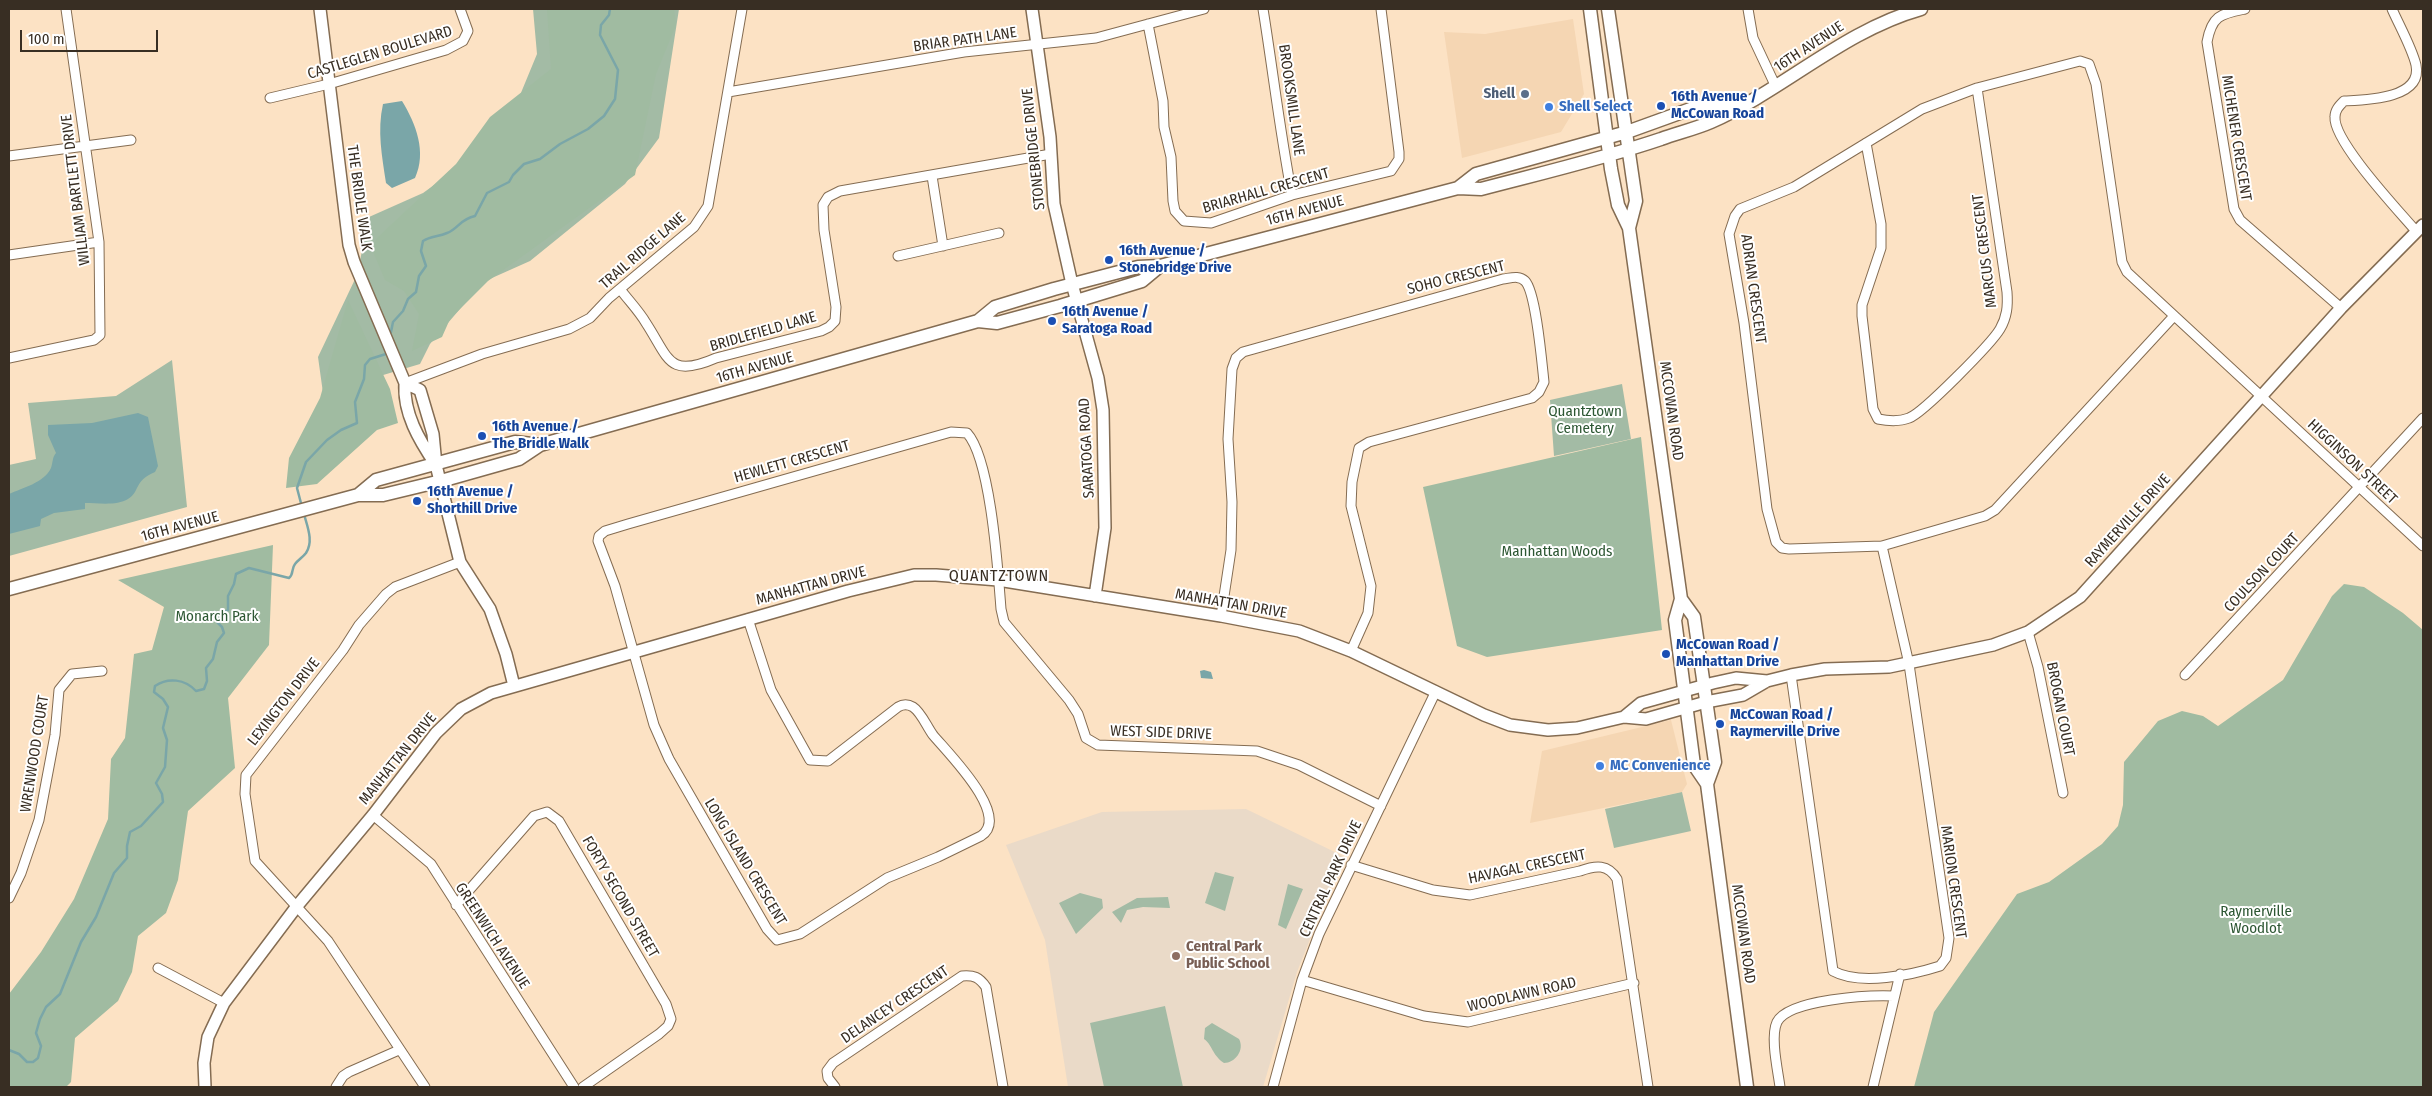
<!DOCTYPE html>
<html>
<head>
<meta charset="utf-8">
<style>
	body { margin:0 }
	#map { position:relative; width:2432px; height:1096px; overflow:hidden; background:#fce2c4; font-family:"Fira Sans Condensed",sans-serif }
	canvas { display:block }
	.frame { position:absolute; inset:0; border:10px solid #382e23; pointer-events:none }
	.scale { position:absolute; left:20px; top:30px; width:138px; height:22px; box-sizing:border-box; border:2px solid #382e23; border-top:0; padding-left:6px; font-size:15px; line-height:18px; white-space:nowrap; color:#382e23; -webkit-text-stroke:4px #fff; paint-order:stroke }
</style>
</head>
<body>
<div id="map">
<canvas width="2432" height="1096"></canvas>
<div class="frame"></div>
<div class="scale">100 m</div>
</div>
<script>
const ctx = document.querySelector('canvas').getContext('2d');
ctx.lineJoin = 'round';
function fillPath(path, color) { ctx.fillStyle = color; ctx.fill(path, 'evenodd'); }
function strokePath(path, color, width, dash) { ctx.strokeStyle = color; ctx.lineWidth = width; ctx.lineCap = dash ? 'butt' : 'round'; ctx.setLineDash(dash || []); ctx.stroke(path); }
function write(font, color, halo, rows, align = 'center') {
  ctx.font = font + ' "Fira Sans Condensed",sans-serif'; ctx.lineWidth = 4; ctx.setLineDash([]); ctx.textBaseline = 'middle'; ctx.strokeStyle = halo; ctx.fillStyle = color; for (const [text, x, y, turn = 0] of rows) {
    ctx.save(); ctx.translate(x, y); ctx.rotate((+turn || 0) * Math.PI / 180); ctx.textAlign = isNaN(turn) ? turn : align; if (halo) ctx.strokeText(text, 0, 0); ctx.fillText(text, 0, 0); ctx.restore();
  }
}
const built = new Path2D(`
	M1573,19L1584,94L1561,132L1462,158L1444,32L1485,34Z
	M1671,720L1687,784L1682,792L1530,823L1542,751Z`);
const education = new Path2D(`
	M1246,809L1343,856L1297,972L1263,1087H1068L1045,940L1006,845L1102,812Z`);
const green = new Path2D(`
	M533,9H679L659,138L625,184L530,261L483,282L430,344L420,364L323,393L318,357L357,275L369,217L423,193L462,165L518,100L537,54Z
	M172,360L187,507L9,556V465L36,459L28,403L116,396Z
	M1622,384L1631,439L1554,456L1550,400Z
	M1682,792L1691,831L1614,848L1605,809Z
	M1215,872L1234,877L1225,911L1205,903Z
	M1288,884L1303,889L1286,929L1278,925Z
	M1080,893L1102,899L1103,908L1076,934L1059,903Z
	M1168,897L1170,908L1143,907L1127,910L1121,923L1112,912L1137,898Z
	M1165,1006L1183,1087H1104L1090,1023Z
	M1212,1023L1239,1039C1245,1050 1235,1063 1224,1063C1212,1055 1212,1044 1204,1039L1205,1028Z`);
const forest = new Path2D(`
	M547,9H674L676,25L656,74L635,175L488,281L450,319L442,337L412,351L419,314L404,291L385,280L372,249L377,238L456,164L490,117L551,69Z
	M348,300L390,389L398,423L377,430L317,484L286,488L289,458L320,398Z
	M1641,437L1662,630L1487,657L1457,646L1423,487Z
	M273,545L269,645L228,698L235,768L188,811L178,880L166,913L138,936L132,972L118,1001L75,1038L71,1082L66,1087H9V994L41,952L74,899L108,819L111,759L125,738L134,654L152,650L164,607L118,580Z
	M2344,584L2364,587L2403,613L2423,630V1087H1914L1934,1012L2017,894L2049,882L2102,844L2118,826L2123,805L2124,762L2158,721L2182,711L2203,716L2218,726L2283,680L2332,596Z`);
const water = new Path2D(`
	M402,101C416,124 427,152 415,178L392,188L386,183C382,156 377,131 383,104Z
	M138,413L148,417L158,466L155,472C133,481 141,491 128,499C117,506 98,503 85,503V509L54,513L41,519L40,526L9,534V494C22,488 44,483 51,468C53,462 52,458 56,453L48,435V425L92,423Z
	M1204,670L1211,672L1213,679L1201,678L1200,671Z`);
const stream = new Path2D(`
	M391,332L393,322L403,311L408,299L416,292L419,276L426,266L421,251L423,241C431,236 438,237 447,233C458,229 460,219 475,216L487,193L509,182L513,175L524,164L540,159L560,144L588,129L604,116L615,99L618,70L600,35L601,25L609,15L610,9
	M302,507L297,488L306,462L327,440L341,430L357,423L355,402L364,379L365,365L370,359L386,354
	M9,1050L19,1054L27,1062H33L38,1058L41,1046L36,1033L40,1019L46,1007L60,994L81,942L96,917L114,873L127,858V846L130,832L141,826L163,802L162,794L156,783L165,767L167,740L163,728L168,707L163,699L154,692L155,686C168,677 185,679 196,691L204,689L207,681L206,668L213,659L217,642L224,633L222,627L217,622V616L228,610V596L234,584L236,574L249,568L289,578C294,574 291,569 295,564C298,560 303,557 306,553C314,541 307,526 304,514`);
const minor = new Path2D(`
	M1263,9C1273,71 1280,133 1292,195
	M1748,9L1753,38L1776,87
	M2245,9C2221,14 2212,15 2207,42L2234,209L2240,220L2341,308
	M2392,9C2399,25 2412,48 2416,65C2423,99 2366,100 2344,101C2339,106 2335,110 2335,117C2333,141 2398,210 2415,230
	M1148,24L1163,101L1164,127L1171,157L1173,201L1175,211L1184,221L1211,223L1292,195L1391,171L1399,159V152L1381,9
	M728,92L964,52L1096,38L1204,9
	M270,98L329,84L446,50L463,41L468,31L460,9
	M1866,143L1881,224V248L1862,305V316L1873,409L1878,419C1888,421 1899,422 1909,418C1923,413 1991,344 2000,329C2007,317 2008,306 2007,292L1977,88
	M9,156L131,140
	M932,176L943,246
	M9,255L99,242
	M898,256L999,233
	M620,289C629,301 639,311 646,323C669,358 668,379 716,358L821,331L829,327L835,321L836,307L824,230L823,205L828,197L840,191L1051,154
	M2174,316L1995,510L1985,516L1882,546L1789,549L1782,548L1776,542L1767,509L1744,323L1729,234L1735,216L1740,209L1794,187L1922,109L1977,88L2080,61L2089,64L2096,84L2122,262L2127,272L2423,546
	M9,358L94,340L100,335L99,242L66,9
	M405,383L482,354L569,329L590,318L609,298L694,227L708,206L742,9
	M1221,616L1231,550L1232,502L1228,439L1232,369L1236,358L1243,352L1503,279C1511,278 1519,275 1525,281C1536,292 1542,364 1544,382L1539,392L1532,398L1369,442L1359,448L1352,482L1351,506L1371,586L1368,613L1351,651
	M748,619L771,690L810,760L828,761L898,707C903,704 908,704 913,707C921,712 927,727 933,735C947,752 1012,816 981,836L938,857L887,878L800,934L777,940L767,929L669,759L654,725L615,586L598,541L599,536L605,531L628,524L951,432L967,433C991,459 998,572 1001,609L1004,622L1069,700L1078,714L1086,738L1098,745L1257,751L1299,765L1381,806
	M2028,632L2038,667L2063,793
	M1791,675L1833,971C1860,986 1912,975 1940,966L1946,958L1949,938L1909,664L1882,546
	M2185,675L2423,418
	M373,815L431,864L574,1087
	M1351,865L1433,890L1470,895L1580,871C1596,865 1608,864 1617,879L1648,1087
	M9,898L21,873L39,820L55,735L59,690L72,674L102,671
	M456,905L534,816L547,812L559,821L666,1004L671,1019L668,1026L659,1034L583,1087
	M158,968L224,1003
	M1302,980L1424,1016L1468,1022L1634,983
	M336,1087L343,1076L349,1072L399,1050
	M425,1087L328,941L255,861L245,794L246,775L343,650L359,625L386,594L395,587L460,562
	M835,1087L828,1078L827,1071L833,1063L962,976C974,975 979,977 986,987L1003,1087
	M1273,1087L1302,980L1319,934L1436,691
	M1780,1087C1778,1071 1770,1037 1777,1022C1789,999 1870,995 1894,996
	M1873,1087L1900,974`);
const tertiary = new Path2D(`
	M320,9L349,245L354,262L405,383C403,413 419,440 436,465
	M1032,9L1050,137L1054,204L1072,284L1098,378L1103,410L1105,528L1095,596
	M405,383L420,390L433,434L436,465L460,562L490,609L506,654L514,686
	M1624,717L1641,703L1713,683L1736,678L1767,681
	M205,1087L204,1063L208,1037L224,1003L297,906L373,815L436,733L461,709L491,693L848,591L914,575H936L998,580L1221,616L1299,631L1351,651L1484,715L1510,725L1548,730L1577,728L1624,717L1646,719L1706,702L1743,695L1767,681L1791,675L1825,669L1889,667L1993,645L2028,632L2080,597L2341,308L2423,225`);
const secondary = new Path2D(`
	M1590,9L1611,169L1618,205L1629,228L1681,599L1675,620L1694,765L1707,784L1747,1087
	M1608,9L1636,201L1629,228
	M1458,188L1476,174L1627,132L1699,106L1741,105
	M978,321L997,323L1060,306L1142,281L1160,266
	M358,495L376,480L515,442L540,445
	M9,589L358,495H383L441,481L519,459L540,445L978,321L995,307L1054,289L1138,267L1160,266L1458,188L1481,189C1542,173 1602,159 1661,139C1677,133 1695,129 1711,122C1785,89 1843,31 1921,9
	M1681,599L1694,617L1715,762L1707,784`);
const markers = [
	[1525,94,5,"#5c6f8a"],
	[1661,106,5,"#1a4fb4"],
	[1549,107,5,"#3f7fe0"],
	[1109,260,5,"#1a4fb4"],
	[1052,321,5,"#1a4fb4"],
	[482,436,5,"#1a4fb4"],
	[417,501,5,"#1a4fb4"],
	[1666,654,5,"#1a4fb4"],
	[1720,724,5,"#1a4fb4"],
	[1600,766,5,"#3f7fe0"],
	[1176,956,5,"#8d6e63"]
];
const streetNames = [
	["BRIAR PATH LANE",965,40,-8],
	["16TH AVENUE",1809,47,-33],
	["CASTLEGLEN BOULEVARD",380,53,-17],
	["BROOKSMILL LANE",1291,100,82],
	["MICHENER CRESCENT",2236,138,81],
	["STONEBRIDGE DRIVE",1034,149,-96],
	["WILLIAM BARTLETT DRIVE",76,190,-97],
	["BRIARHALL CRESCENT",1266,191,-16],
	["THE BRIDLE WALK",359,198,82],
	["16TH AVENUE",1305,211,-15],
	["TRAIL RIDGE LANE",643,251,-41],
	["MARCUS CRESCENT",1985,251,-97],
	["SOHO CRESCENT",1456,278,-14],
	["ADRIAN CRESCENT",1753,289,82],
	["BRIDLEFIELD LANE",763,332,-16],
	["16TH AVENUE",755,368,-16],
	["MCCOWAN ROAD",1671,411,82],
	["SARATOGA ROAD",1087,448,-93],
	["HEWLETT CRESCENT",792,462,-16],
	["HIGGINSON STREET",2352,462,43],
	["RAYMERVILLE DRIVE",2128,521,-48],
	["16TH AVENUE",180,527,-15],
	["COULSON COURT",2262,573,-47],
	["MANHATTAN DRIVE",811,586,-15],
	["MANHATTAN DRIVE",1231,604,10],
	["LEXINGTON DRIVE",284,702,-52],
	["BROGAN COURT",2060,709,79],
	["WEST SIDE DRIVE",1161,733,2],
	["WRENWOOD COURT",35,754,-81],
	["MANHATTAN DRIVE",398,759,-51],
	["LONG ISLAND CRESCENT",745,862,59],
	["HAVAGAL CRESCENT",1527,867,-12],
	["CENTRAL PARK DRIVE",1331,879,-65],
	["MARION CRESCENT",1953,882,82],
	["FORTY SECOND STREET",620,897,60],
	["MCCOWAN ROAD",1743,934,82],
	["GREENWICH AVENUE",492,936,57],
	["WOODLAWN ROAD",1522,995,-13],
	["DELANCEY CRESCENT",895,1005,-34]
];
const serviceNames = [
	["Shell",1515,94]
];
const transitNames = [
	["16th Avenue /",1671,97],
	["McCowan Road",1671,114],
	["16th Avenue /",1119,251],
	["Stonebridge Drive",1119,268],
	["16th Avenue /",1062,312],
	["Saratoga Road",1062,329],
	["16th Avenue /",492,427],
	["The Bridle Walk",492,444],
	["16th Avenue /",427,492],
	["Shorthill Drive",427,509],
	["McCowan Road /",1676,645],
	["Manhattan Drive",1676,662],
	["McCowan Road /",1730,715],
	["Raymerville Drive",1730,732]
];
const shopNames = [
	["Shell Select",1559,107],
	["MC Convenience",1610,766]
];
const parkNames = [
	["Quantztown",1585,412],
	["Cemetery",1585,429],
	["Manhattan Woods",1557,552],
	["Monarch Park",217,617],
	["Raymerville",2256,912],
	["Woodlot",2256,929]
];
const educationNames = [
	["Central Park",1186,947],
	["Public School",1186,964]
];
const neighbourhoodNames = [
	["QUANTZTOWN",999,577]
];
fillPath(built, '#f5d6b3');
fillPath(education, '#eadac8');
fillPath(green, '#a3bba5');
fillPath(forest, '#a0bba1');
fillPath(water, '#7aa6a8');
strokePath(stream, '#7aa6a8', 2.5);
strokePath(minor, '#846c52', 11);
strokePath(tertiary, '#846c52', 14);
strokePath(secondary, '#846c52', 15);
strokePath(minor, '#fff', 9);
strokePath(tertiary, '#fff', 11);
strokePath(secondary, '#fff', 12);
for (const [x, y, r, color] of markers) { const dot = new Path2D(); dot.arc(x, y, r, 0, 2 * Math.PI); ctx.fillStyle = color; ctx.fill(dot); strokePath(dot, '#fff', 2); }
write('15px', '#382e23', '#fff', streetNames);
write('bold 15px', '#4e5e75', '#fff', serviceNames, 'right');
write('bold 15px', '#164399', '#fff', transitNames, 'left');
write('bold 15px', '#366cbe', '#fff', shopNames, 'left');
write('15px', '#2d5733', '#fff', parkNames);
write('bold 15px', '#785e54', '#fff', educationNames, 'left');
ctx.letterSpacing = '1px';
write('16px', '#382e23', '#fff', neighbourhoodNames);
ctx.letterSpacing = '0px';
</script>
</body>
</html>
